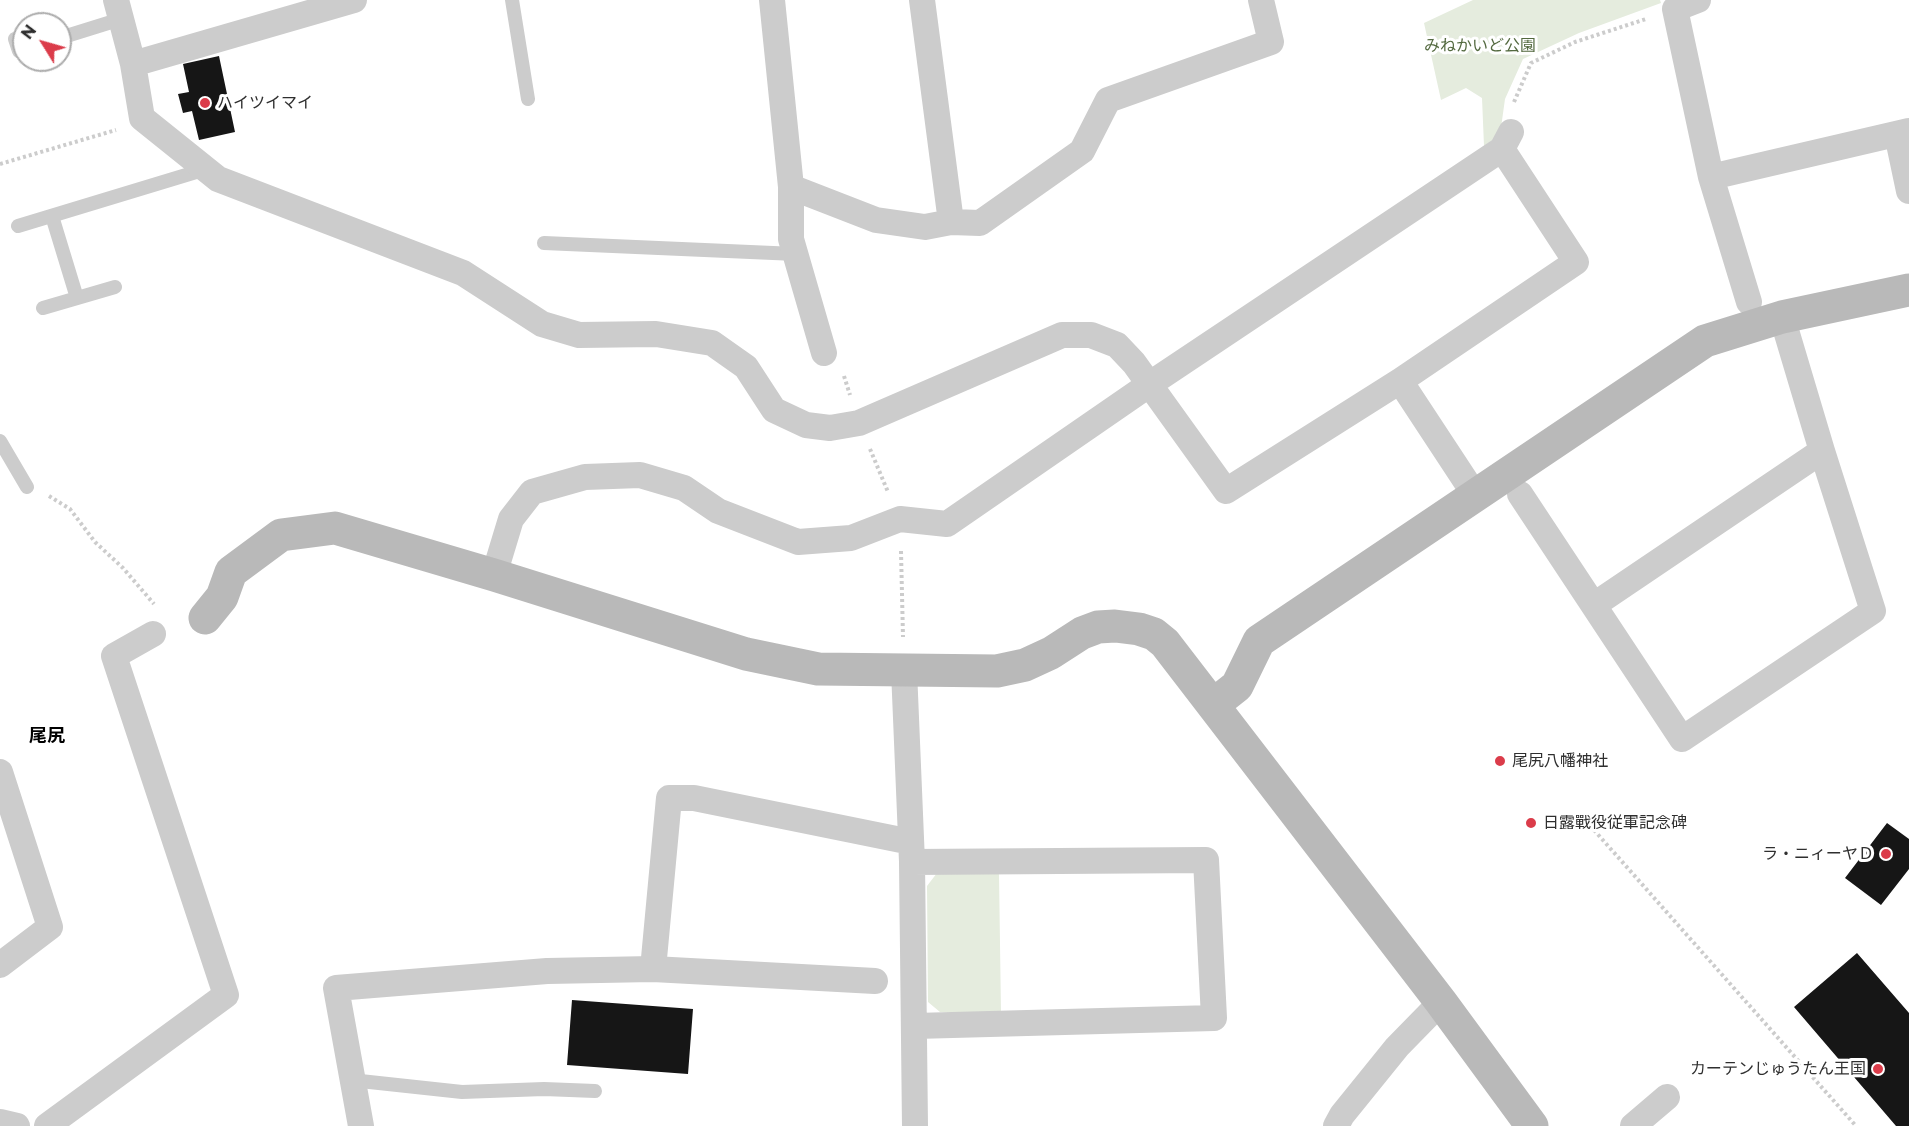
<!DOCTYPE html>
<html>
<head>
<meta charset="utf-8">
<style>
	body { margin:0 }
	#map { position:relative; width:1909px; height:1126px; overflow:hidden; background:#fff; font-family:Montserrat,sans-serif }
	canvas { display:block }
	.north { position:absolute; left:12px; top:12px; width:60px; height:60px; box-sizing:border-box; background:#fff; border:2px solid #acacac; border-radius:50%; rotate:307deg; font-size:16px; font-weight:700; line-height:24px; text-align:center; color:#2f2f2f }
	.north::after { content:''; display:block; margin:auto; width:21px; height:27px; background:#db3c4a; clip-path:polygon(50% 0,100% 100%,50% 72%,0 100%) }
</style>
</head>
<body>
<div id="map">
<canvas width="1909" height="1126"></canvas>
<div class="north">N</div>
</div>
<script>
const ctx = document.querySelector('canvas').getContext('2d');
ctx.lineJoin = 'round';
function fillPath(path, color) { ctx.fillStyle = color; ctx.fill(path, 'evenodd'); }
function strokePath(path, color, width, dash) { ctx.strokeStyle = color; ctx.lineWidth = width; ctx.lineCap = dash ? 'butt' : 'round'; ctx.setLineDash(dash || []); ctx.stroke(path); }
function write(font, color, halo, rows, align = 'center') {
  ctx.font = font + ' Montserrat,"Noto Sans JP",sans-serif'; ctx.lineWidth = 6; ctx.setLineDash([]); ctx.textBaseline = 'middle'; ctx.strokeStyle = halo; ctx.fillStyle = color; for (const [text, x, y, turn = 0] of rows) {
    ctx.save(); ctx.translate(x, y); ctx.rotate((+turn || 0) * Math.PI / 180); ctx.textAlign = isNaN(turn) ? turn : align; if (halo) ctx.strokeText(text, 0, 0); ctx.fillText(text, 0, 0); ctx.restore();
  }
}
const green = new Path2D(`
	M1473,0H1660L1661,3L1579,33L1523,59L1505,99L1500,135L1484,146L1482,98L1466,88L1441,100L1424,23Z
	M937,873H999L1001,1014L940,1012L928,1002L927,886Z`);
const building = new Path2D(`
	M219,56L235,132L199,140L192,111L183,113L178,94L189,92L183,64Z
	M1887,823L1909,839V869L1881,905L1845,878Z
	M1857,953L1909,1013V1126H1896L1794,1007Z
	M572,1000L693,1009L688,1074L567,1065Z`);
const path = new Path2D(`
	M1514,102L1531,63L1575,42L1646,19
	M0,164L116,130
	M844,376L850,395
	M870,449L888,492
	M49,496L70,509L95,542L123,568L154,604
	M901,551L903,637
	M1586,821L1856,1126`);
const lane = new Path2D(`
	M512,0L528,99
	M60,38L121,19
	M15,39L19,51L24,49
	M52,216L77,298
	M18,226L206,169
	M544,243L796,254
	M43,308L115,287
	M0,441L27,487
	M351,1080L462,1092L544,1089L595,1091`);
const street = new Path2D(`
	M116,0L133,64L142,118L218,179L463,273L542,324L579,335L656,334L712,343L746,367L774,410L806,425L830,428L859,423L1062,335H1091L1117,345L1134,363L1226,491L1400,381L1576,262L1502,149
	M772,0L791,187V239L824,353
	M922,0L951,222
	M1698,0L1675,9L1711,177L1749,302
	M133,64L354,0
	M1897,134L1909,191
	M1711,177L1909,131
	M791,187L876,220L925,227L951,222L980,223L1082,151L1108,100L1271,42L1261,0
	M1400,381L1475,495
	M1520,494L1682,739L1873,611L1822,451L1782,317
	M494,575L511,519L532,492L585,477L640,475L684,488L718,511L798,542L851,538L900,519L947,524L1150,384L1502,149L1511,132
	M1594,605L1822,451
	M904,670L912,862L915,1126
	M0,772L50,927L0,965
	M912,862L1206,860L1214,1018L915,1026
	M653,969L669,798H694L911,842
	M0,1122L17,1126
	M47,1126L226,995L114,656L153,634
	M361,1126L336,988L547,971L653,969L875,981
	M1336,1126L1342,1115L1397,1047L1441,1002
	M1633,1126L1667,1097`);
const secondary = new Path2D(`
	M205,618L222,597L231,572L281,535L335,528L494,575L746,654L818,669L997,671L1025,665L1051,653L1082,633L1098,627L1115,626L1139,629L1154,634L1165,643L1441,1002L1532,1126
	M1213,705L1237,686L1259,641L1705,341L1782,317L1909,290`);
const markers = [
	[205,103,6,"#db3c4a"],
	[1500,761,6,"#db3c4a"],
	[1531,823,6,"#db3c4a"],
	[1886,854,6,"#db3c4a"],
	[1878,1069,6,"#db3c4a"]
];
const parkNames = [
	["みねかいど公園",1480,46]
];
const poiNames = [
	["ハイツイマイ",217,103],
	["尾尻八幡神社",1512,761],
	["日露戰役従軍記念碑",1543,823],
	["ラ・ニィーヤＤ",1874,854,"right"],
	["カーテンじゅうたん王国",1866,1069,"right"]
];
const neighbourhoodNames = [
	["尾尻",47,737]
];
fillPath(green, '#e5ecde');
fillPath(building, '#161616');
strokePath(path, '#ccc', 4, [3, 3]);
strokePath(lane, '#ccc', 14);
strokePath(street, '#ccc', 26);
strokePath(secondary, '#b9b9b9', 33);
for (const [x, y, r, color] of markers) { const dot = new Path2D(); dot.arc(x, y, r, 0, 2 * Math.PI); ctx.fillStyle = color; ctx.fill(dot); strokePath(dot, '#fff', 2); }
write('16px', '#53693f', '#fff', parkNames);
write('16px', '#2f2f2f', '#fff', poiNames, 'left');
write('bold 18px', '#000', '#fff', neighbourhoodNames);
</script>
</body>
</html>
